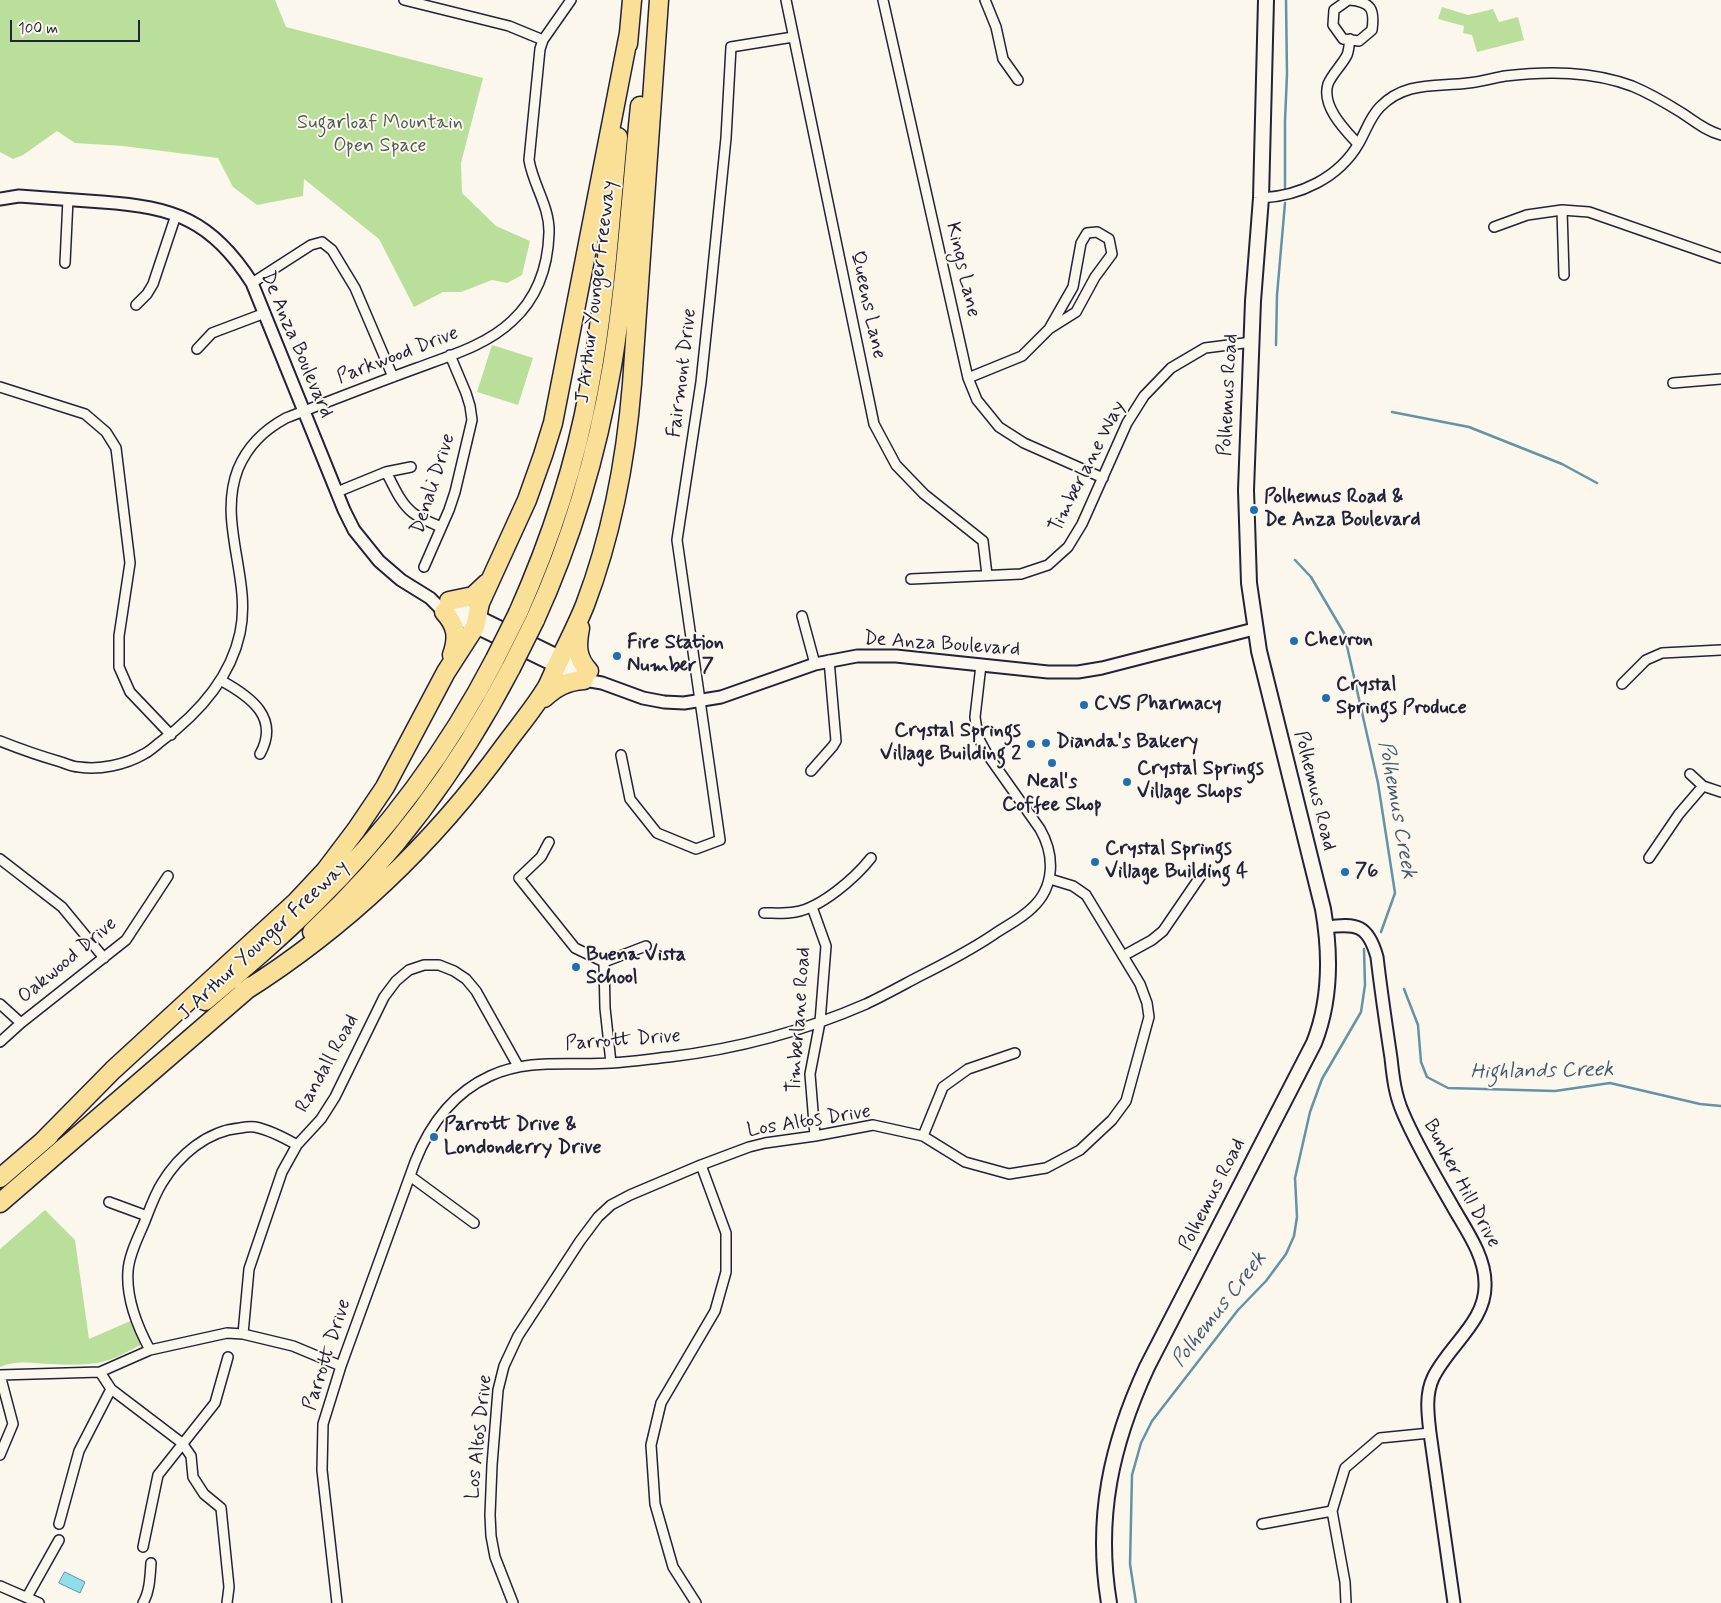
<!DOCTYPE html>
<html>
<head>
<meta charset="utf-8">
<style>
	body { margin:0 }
	#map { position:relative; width:1721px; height:1603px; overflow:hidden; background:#fbf7ec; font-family:Mynerve,sans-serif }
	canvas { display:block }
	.scale { position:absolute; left:10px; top:20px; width:130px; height:22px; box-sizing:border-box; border:2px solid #22223b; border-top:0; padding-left:6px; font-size:15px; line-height:18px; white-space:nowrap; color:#22223b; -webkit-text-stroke:4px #fbf7ec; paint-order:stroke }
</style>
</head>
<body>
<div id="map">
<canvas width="1721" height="1603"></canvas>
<div class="scale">100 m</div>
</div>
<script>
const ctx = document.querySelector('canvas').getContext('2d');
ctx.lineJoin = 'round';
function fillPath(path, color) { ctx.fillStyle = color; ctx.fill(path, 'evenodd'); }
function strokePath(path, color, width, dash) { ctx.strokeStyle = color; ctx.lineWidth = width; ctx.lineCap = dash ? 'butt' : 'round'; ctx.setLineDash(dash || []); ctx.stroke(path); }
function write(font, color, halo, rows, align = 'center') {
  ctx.font = font + ' Mynerve,sans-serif'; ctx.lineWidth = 4; ctx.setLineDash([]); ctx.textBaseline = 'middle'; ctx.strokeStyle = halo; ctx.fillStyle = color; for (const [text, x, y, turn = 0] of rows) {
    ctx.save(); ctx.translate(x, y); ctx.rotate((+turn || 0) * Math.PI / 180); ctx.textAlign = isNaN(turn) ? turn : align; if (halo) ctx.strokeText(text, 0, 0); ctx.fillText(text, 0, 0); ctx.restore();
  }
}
const green = new Path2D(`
	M0,0H275L286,27L483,78L461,163L462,193L496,226L530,241L522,275L507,283L492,280L461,292H443L414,307L379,239L304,179L303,196L257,205L233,187L218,158L123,146L75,143L57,131L23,155L13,159L0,152Z
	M1442,7L1468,15L1493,9L1499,22L1518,17L1524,40L1477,52L1472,35L1463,33L1464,26L1438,19Z
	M492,345L533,358L518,405L477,392Z
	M45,1210L75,1240L89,1339L135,1319L146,1342C127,1352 110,1363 88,1364C77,1365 65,1365 53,1364C36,1364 17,1359 0,1367V1249Z`);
const water = new Path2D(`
	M65,1572L85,1582L80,1593L59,1583Z`);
const stream = new Path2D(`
	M1285,188V121L1287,74L1286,0
	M1276,345L1277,295L1285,203
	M1392,412L1469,427L1562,464L1597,483
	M1295,560L1311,577L1344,633L1378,783L1395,893L1381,932
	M1404,989L1418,1025L1421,1062L1427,1077L1448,1088L1555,1091L1610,1083L1700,1104L1721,1106
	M1136,1603L1130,1564L1132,1475L1141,1443L1152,1421L1238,1310L1266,1281L1286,1254L1294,1236L1297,1217L1295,1178L1310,1112L1322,1079L1361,1012L1365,985L1364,949`);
const minor = new Path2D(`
	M404,0L509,26L543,40
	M786,0L874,424L896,465L924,494L983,541L987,575
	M883,0L968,378L977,400L999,427L1024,443L1103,478
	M985,0L996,27L1003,59L1018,80
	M1348,0L1334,10L1333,25L1343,39L1359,41L1372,30C1375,9 1371,2 1350,0
	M1350,39C1349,44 1349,50 1347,55C1342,65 1332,74 1328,84C1321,106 1345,130 1358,144
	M1261,198C1300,196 1339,178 1359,143C1366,131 1370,117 1380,107C1405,81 1436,87 1468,83C1481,82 1493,78 1505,76C1548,71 1591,71 1632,86C1649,93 1666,103 1682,113C1694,121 1706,131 1721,135
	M1562,210L1564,275
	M1494,227L1527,215L1562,210L1589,212L1721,258
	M65,263L68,199
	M252,283L311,245L322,242L332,250L355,288L393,377
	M136,305L147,294L153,284L176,215
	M197,349L212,333L265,313
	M968,378L1022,356L1049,329L1076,312L1095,277L1112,254L1109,239L1097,232L1087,233L1081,243L1073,287L1049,329
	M1673,383L1721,379
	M0,387L85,414L106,432L116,448L130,563L119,636V667L130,692L171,735
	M386,472L411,467
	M337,492L386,472C394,486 400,503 413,513C421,519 432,523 441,527
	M424,567L449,510L455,492L472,420L470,406L466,393L450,355
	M911,579L1021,574L1048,565L1068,547L1082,524L1127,423L1144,396L1171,368L1205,348L1252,342
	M802,616L815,664
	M222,681C251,697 280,718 260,754
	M1622,684L1646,660L1662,653L1721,650
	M0,741C20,749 40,756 61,762C66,764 73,767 79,767C100,770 125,765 144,754C150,751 154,747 159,743C197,715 230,680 240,633C252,578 217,523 238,469C248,445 264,430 286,418C330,401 373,384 417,368C449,356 487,345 512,321C537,298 548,266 549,233C550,207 533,185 529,160L540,49L543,40L571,0
	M621,755L630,799L657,833L696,849L720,840L677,540L701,382L710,297L726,138L731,47L793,37
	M811,771L833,746L836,741L829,660
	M1690,774L1703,786
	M549,842L541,857L519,878L575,948L604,962L646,946
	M1649,858L1679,814L1703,786L1721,792
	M0,859L62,907L104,958
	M812,907L826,946L820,1022L810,1074L815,1136
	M764,913C774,913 785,914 795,912C821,908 855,878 871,858
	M1123,956L1152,940L1163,931L1202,874
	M604,962L605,1008L611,1063
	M0,1004L21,1023
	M0,1042L21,1023L126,940L168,876
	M923,1136L943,1087L968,1069L1015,1053
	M410,1176L474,1223
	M109,1202L147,1216
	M243,1334L249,1269L282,1172L297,1145L321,1119L335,1097L384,997L396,981L409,970L424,965H439L454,971L466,979L476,991L518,1066
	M150,1350C137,1326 126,1299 128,1271C129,1254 139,1236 145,1221C150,1208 155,1194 162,1183C179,1155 207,1131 240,1128C245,1127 250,1126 255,1127C270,1130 283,1137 297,1145
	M100,1372L111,1389L182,1443L191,1456L193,1477L204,1494L221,1508L229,1587L227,1603
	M0,1375L100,1372L150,1350L227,1333L243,1334L293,1346L341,1366
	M0,1455L13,1424L0,1375
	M59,1524L79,1451L111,1389
	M1262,1524L1332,1511
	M143,1547L158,1475L215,1403L228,1357
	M0,1586L39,1603
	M27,1597L59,1540
	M143,1603C150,1591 150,1576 151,1563
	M337,1603L322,1470L323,1424L341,1366L415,1162C430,1124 453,1093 490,1076C529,1058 570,1066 611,1063C630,1062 650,1059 669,1057C736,1049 804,1031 866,1004C883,996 901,986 918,977C944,964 969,951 993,935C1006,926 1021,919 1032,908C1055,887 1055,855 1040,829L987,754L978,737L975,717L981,665
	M513,1603L495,1557L491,1536L490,1515L492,1465L498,1390L504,1366L518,1336L580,1241L598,1217L611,1205L630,1195L701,1165L749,1147L765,1143L815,1136L873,1125L923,1136L965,1162L1009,1174L1046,1168L1080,1150L1112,1120L1126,1101L1149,1017L1147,1003L1140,984L1086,895L1073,886L1050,879
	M696,1603L673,1567L655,1504L651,1445L661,1403L715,1311L726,1272V1233L701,1165
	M1346,1603L1345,1582L1332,1511L1345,1468L1380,1438L1430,1433`);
const tertiary = new Path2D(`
	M0,199L19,196C47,198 75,200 102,202C174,207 212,220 252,283L344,510L354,530L379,561L401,580L430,598L444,612L584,680L602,683L643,698L664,702L684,703L721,697L815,664L857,656H896L1048,672H1078L1102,668L1254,629
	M447,601L585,669
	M1326,927C1357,923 1368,925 1377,957C1381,991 1386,1025 1391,1058C1393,1077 1395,1095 1403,1113C1417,1146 1436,1177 1453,1207C1466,1230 1485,1256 1485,1283C1487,1321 1448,1346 1433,1378C1425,1395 1428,1415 1430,1433L1454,1603`);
const secondary = new Path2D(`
	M1109,1603C1095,1518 1111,1445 1147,1367L1314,1043C1331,1000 1331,955 1323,909L1259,651L1249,583L1246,490L1253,301L1261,198L1266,0`);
const motorway = new Path2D(`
	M628,44L632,0
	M449,601L473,596L487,583
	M444,612C457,626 458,638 452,655
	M518,613C550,541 575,466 589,389C605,306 610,221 618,137
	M535,620C572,539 597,454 612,366C626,282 631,192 640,106
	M580,628C577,644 576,658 589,671
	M544,698C556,687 567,681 584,680
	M312,932C393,857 460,766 511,668
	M243,992C346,927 434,843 505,745C519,726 535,707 547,687C551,679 554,671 558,663C567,644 577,625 585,605C612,534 626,459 632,384L659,0
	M205,1001C242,970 279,939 313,905C386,833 448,750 495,659
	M41,1143L113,1070L296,902L325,871L356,830L385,787L446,672L475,627L480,603L527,500L543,455L553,423L629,33
	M0,1178L49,1136
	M0,1203L251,986`);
const motorwayBridge = new Path2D(`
	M495,659L518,613
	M511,668L535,620`);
const markers = [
	[1254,510,5,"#1f6fb2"],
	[1294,641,5,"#1f6fb2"],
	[617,656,5,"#1f6fb2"],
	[1326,698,5,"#1f6fb2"],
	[1084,705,5,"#1f6fb2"],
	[1046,743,5,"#1f6fb2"],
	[1031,744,5,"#1f6fb2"],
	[1052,763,5,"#1f6fb2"],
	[1127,782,5,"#1f6fb2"],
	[1095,862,5,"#1f6fb2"],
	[1345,872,5,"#1f6fb2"],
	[576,967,5,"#1f6fb2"],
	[434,1137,5,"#1f6fb2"]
];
const parkNames = [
	["Sugarloaf Mountain",380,124],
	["Open Space",380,147]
];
const streetNames = [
	["Kings Lane",962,270,77],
	["J Arthur Younger Freeway",597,292,-83],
	["Queens Lane",867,305,78],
	["De Anza Boulevard",296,345,67],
	["Parkwood Drive",398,356,-21],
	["Fairmont Drive",683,373,-83],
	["Polhemus Road",1229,395,-87],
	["Timberlane Way",1088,467,-63],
	["Denali Drive",434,484,-72],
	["De Anza Boulevard",942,645,4],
	["Polhemus Road",1314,791,76],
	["J Arthur Younger Freeway",264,941,-43],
	["Oakwood Drive",68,961,-40],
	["Timberlane Road",800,1020,-86],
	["Parrott Drive",623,1041,-4],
	["Randall Road",328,1064,-61],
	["Los Altos Drive",809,1122,-9],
	["Bunker Hill Drive",1461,1184,62],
	["Polhemus Road",1213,1195,-63],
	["Parrott Drive",328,1355,-72],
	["Los Altos Drive",480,1437,-84]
];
const poiNames = [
	["Polhemus Road &",1264,498],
	["De Anza Boulevard",1264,521],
	["Chevron",1304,641],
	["Fire Station",627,644],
	["Number 7",627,667],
	["Crystal",1336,686],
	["Springs Produce",1336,709],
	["CVS Pharmacy",1094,705],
	["Crystal Springs",1021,732,"right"],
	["Village Building 2",1021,755,"right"],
	["Dianda's Bakery",1056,743],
	["Crystal Springs",1137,770],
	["Village Shops",1137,793],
	["Neal's",1052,783,"center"],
	["Coffee Shop",1052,806,"center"],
	["Crystal Springs",1105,850],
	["Village Building 4",1105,873],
	["76",1355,872],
	["Buena Vista",586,956],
	["School",586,979],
	["Parrott Drive &",444,1126],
	["Londonderry Drive",444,1149]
];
const waterNames = [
	["Polhemus Creek",1396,810,80],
	["Highlands Creek",1542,1072,-1],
	["Polhemus Creek",1220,1310,-52]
];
fillPath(green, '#b9df9a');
fillPath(water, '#8fdfeb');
strokePath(water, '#6393a5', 1);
strokePath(stream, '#6393a5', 2.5);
strokePath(minor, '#22223b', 12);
strokePath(tertiary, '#22223b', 15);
strokePath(secondary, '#22223b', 18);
strokePath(motorway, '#22223b', 21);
strokePath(minor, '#fbf7ec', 9);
strokePath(tertiary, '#fbf7ec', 11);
strokePath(secondary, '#fbf7ec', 14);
strokePath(motorway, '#fadf96', 18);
strokePath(motorwayBridge, '#22223b', 21, []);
strokePath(motorwayBridge, '#fadf96', 18);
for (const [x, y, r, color] of markers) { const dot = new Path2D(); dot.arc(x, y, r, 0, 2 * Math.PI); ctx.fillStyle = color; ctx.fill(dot); strokePath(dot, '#fbf7ec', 2); }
write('20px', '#4f5b58', '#fbf7ec', parkNames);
write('20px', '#22223b', '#fbf7ec', streetNames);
write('bold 20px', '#22223b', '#fbf7ec', poiNames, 'left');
write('italic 21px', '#435b70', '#fbf7ec', waterNames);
</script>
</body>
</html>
